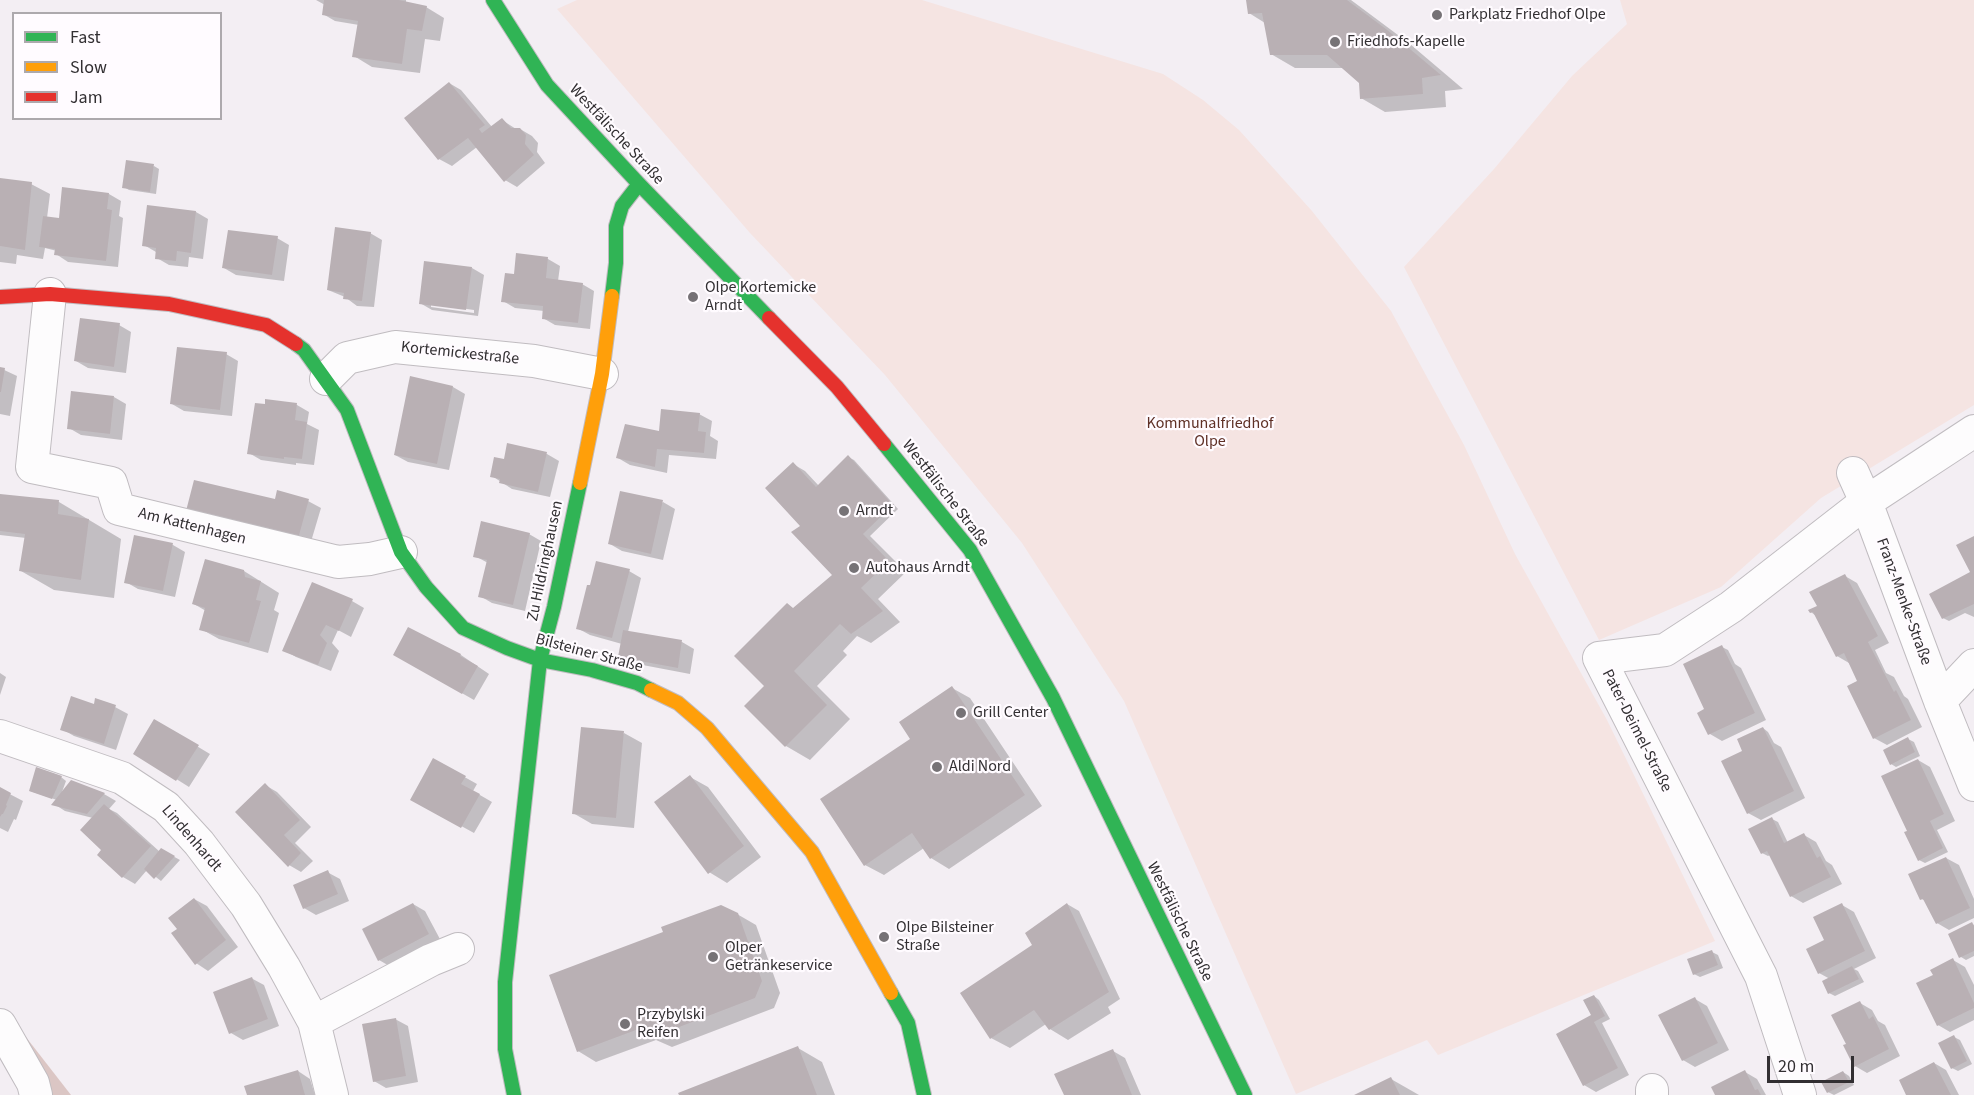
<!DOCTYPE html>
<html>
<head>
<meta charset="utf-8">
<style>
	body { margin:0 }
	#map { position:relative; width:1974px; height:1095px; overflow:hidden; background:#f3eef3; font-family:"Source Sans 3",sans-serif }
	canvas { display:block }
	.legend { position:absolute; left:12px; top:12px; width:210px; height:108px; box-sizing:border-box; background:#fffbff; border:2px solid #ada9ad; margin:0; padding:8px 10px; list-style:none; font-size:18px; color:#322f32 }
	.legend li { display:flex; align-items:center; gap:12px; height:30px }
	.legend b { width:30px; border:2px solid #ada9ad }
	.scale { position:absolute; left:1767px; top:1056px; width:87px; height:27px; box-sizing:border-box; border:3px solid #322f32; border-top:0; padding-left:8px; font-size:18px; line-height:21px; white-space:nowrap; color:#322f32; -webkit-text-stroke:4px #fffbff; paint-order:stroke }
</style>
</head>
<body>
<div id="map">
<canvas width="1974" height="1095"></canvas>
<ul class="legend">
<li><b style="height:8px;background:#30b455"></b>Fast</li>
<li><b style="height:8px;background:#ff9f0a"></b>Slow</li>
<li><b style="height:8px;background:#e5322d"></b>Jam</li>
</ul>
<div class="scale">20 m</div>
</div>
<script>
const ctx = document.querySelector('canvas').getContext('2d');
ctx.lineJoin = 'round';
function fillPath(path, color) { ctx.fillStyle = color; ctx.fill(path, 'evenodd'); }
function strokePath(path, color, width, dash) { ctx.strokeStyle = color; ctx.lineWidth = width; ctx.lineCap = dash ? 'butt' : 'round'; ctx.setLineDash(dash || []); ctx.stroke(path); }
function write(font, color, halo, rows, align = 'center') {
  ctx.font = font + ' "Source Sans 3",sans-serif'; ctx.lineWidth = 4.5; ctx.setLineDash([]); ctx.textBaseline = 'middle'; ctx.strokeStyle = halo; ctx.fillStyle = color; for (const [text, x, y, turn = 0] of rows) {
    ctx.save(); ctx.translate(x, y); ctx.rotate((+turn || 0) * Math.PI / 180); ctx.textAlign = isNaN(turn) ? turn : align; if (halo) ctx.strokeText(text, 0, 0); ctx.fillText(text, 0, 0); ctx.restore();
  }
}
const green = new Path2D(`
	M577,0H922L1163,74L1203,100L1239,130L1312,211L1391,311L1464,445L1515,554L1607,720L1715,941L1438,1055L1427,1040L1296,1094L1124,701L1022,543L885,375L750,233L557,9Z
	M1620,0H1974V405L1821,498L1721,587L1599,640L1404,267L1494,169L1572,76L1627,24Z`);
const forest = new Path2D(`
	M22,1032L71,1095H45Z`);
const shadow = new Path2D(`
	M316,0H406V3L426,7L444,18L440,41L425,39L420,73L372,67L354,56L359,25L335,21L323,14L325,5Z
	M1248,0H1351L1410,44L1463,89L1445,91L1446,107L1385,112L1361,98L1360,82L1344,68H1295L1271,54L1265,23L1249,13Z
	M449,83L461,90L492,127L502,120L516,129H520L532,136L538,143L537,152L545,163L517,187L505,180L477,147L452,166L439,159L406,119Z
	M154,166L159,169L156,194L129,190L124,187Z
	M0,180L31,184L50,194L47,218L60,220L109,194L121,201L119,216L123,218L118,267L68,262L56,254L57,251L45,248L43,259L17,255L16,264L0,262Z
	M148,207L196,212L208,219L203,259L189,257L188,267L169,265L157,258L156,252L144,245Z
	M370,233L382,240L374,307L357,306L345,297L328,290Z
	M277,238L289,245L284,281L236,275L224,268Z
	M517,255L548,259L560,266L558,281L582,284L594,291L590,329L555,325L543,318L544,311L515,308L503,301L515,276Z
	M472,268L484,275L478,316L432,310L420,303ZM431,304L474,310V313L431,307Z
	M119,325L131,332L126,373L88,368L76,361Z
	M226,354L238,361L232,416L184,411L172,404Z
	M0,368L17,376L10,416L0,414Z
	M411,378L453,387L465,394L449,470L408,462L395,455Z
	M114,397L126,404L122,440L81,435L69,428Z
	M267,400L297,405L309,412L307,424L319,430L314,465L296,463V465L261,460L249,453Z
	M699,414L712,421L710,436L718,441L716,459L669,455L667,473L630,465L618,458L660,433Z
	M508,445L547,454L559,461L550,497L512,489L492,476L505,461Z
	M848,457L854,460L898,509L870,536L906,572L878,599L900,622L871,643L857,636L843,651L847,655L817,686L850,719L810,760L786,746L766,686L794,609L835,575L801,526L793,464L805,471L819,486Z
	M0,495L59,502L121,539L114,598L54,590L21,571L26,538L0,535Z
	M308,501L321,508L310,545L200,518Z
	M663,502L675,509L663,560L622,551L610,544Z
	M529,534L541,541L525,611L492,603L480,596L488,563L475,556Z
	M136,537L173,545L185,552L175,597L138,589L126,582Z
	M1974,537V617L1965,613L1949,621L1943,618L1972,573Z
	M244,571L279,593L274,610L279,613L268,653L219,639L201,629L206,611L194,604Z
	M629,571L641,578L628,632L682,642L694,649L690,674L632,663L620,656L622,644L590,635L577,628Z
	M1845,576L1857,583L1889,643L1875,650L1886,673L1894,677L1904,696L1908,699L1922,727L1887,745L1874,738L1859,681L1849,663L1837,656L1816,616L1811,612L1819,607Z
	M352,601L364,608L351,637L338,630L332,643L339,651L331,671L296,657L284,650Z
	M409,629L461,655L489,674L474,700L395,655Z
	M1722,647L1728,650L1735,664L1741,668L1766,720L1722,741L1710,734L1699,713L1706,710Z
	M0,673L6,677L0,695Z
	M952,688L970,698L1042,806L949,869L931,858L924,848L884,875L865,865L912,739Z
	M95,706L115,707L128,714L116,750L74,736L62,729Z
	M155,721L210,754L189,787L135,753Z
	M1763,728L1768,732L1774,743L1781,747L1805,798L1761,820L1748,813Z
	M624,733L642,743L634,828L592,824L573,813Z
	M1908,739L1914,742L1920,756L1896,767L1891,764Z
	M434,760L477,784L473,791L492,802L474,833L412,799Z
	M1918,760L1930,767L1955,821L1937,830L1948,852L1925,863L1919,860L1909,832Z
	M61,777L66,781L62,792L71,782L104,794L116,801L109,809L117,813L160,852L162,850L180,860L161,881L147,870L135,884L123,877L103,850L93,818L65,811L54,804L57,800L30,791Z
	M690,777L708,787L761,857L727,883L709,872Z
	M265,785L277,792L311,827L295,843L313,861L301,872L289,865Z
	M0,789L23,801L16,820L14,819L8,832L0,828Z
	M1772,819L1778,822L1788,843L1804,835L1816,842L1826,861L1832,865L1842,884L1803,903L1791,896L1770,855L1768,856L1762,853Z
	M1946,858L1959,865L1974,899V918L1949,930L1937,923L1927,902L1922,899Z
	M327,872L340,879L349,901L316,915L304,908Z
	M194,899L207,906L238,947L208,971L196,963L179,929Z
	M413,904L425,911L441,941L391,967L379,960Z
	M1067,904L1079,911L1120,999L1108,1007L1111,1013L1068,1040L1050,1029L1046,1024L1010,1048L991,1038L1035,946Z
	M1842,905L1854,912L1876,958L1854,969L1858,971L1864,982L1835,996L1829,993L1830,979L1819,973L1826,941Z
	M737,914L756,925L780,993L774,1008L672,1047L656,1040L596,1062L578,1051Z
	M1972,924L1974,925V956L1966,960L1961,957Z
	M1712,952L1718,955L1723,968L1700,977L1694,974Z
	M1953,960L1965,967L1974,985V1020L1950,1032L1938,1025L1935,975Z
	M251,978L264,985L279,1026L243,1040L231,1033Z
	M1594,996L1599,1000L1610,1019L1602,1023L1629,1075L1596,1092L1584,1085Z
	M1695,999L1707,1006L1729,1050L1695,1067L1683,1060Z
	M1860,1003L1872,1010L1878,1021L1885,1025L1900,1056L1867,1073L1855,1066L1848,1045Z
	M395,1019L408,1026L418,1082L386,1088L374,1081Z
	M1954,1037L1960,1040L1972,1064L1958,1071L1952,1068Z
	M798,1048L822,1062L835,1095H680Z
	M1113,1051L1125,1058L1141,1095H1065Z
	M1934,1063L1946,1070L1959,1095H1908Z
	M298,1071L310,1079L315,1095H248Z
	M1745,1072L1757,1079L1766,1095H1717Z
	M1843,1072L1849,1076L1854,1085L1834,1095L1828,1092Z
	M1391,1079L1419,1095H1358Z`);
const building = new Path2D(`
	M324,0H399L427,6L422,31L407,29L402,64L352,57L358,21L322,15Z
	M1246,0H1347L1386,29L1441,75L1422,78L1423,94L1360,99L1359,83L1327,55H1270L1262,13L1248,14Z
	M449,82L485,125L479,129L482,133L502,118L511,128H520L526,135L525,144L534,155L504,182L468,138L438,160L404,118Z
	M126,160L154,164L150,192L122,188Z
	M0,178L32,182L25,250L0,246Z
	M62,187L109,193L107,209L112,210L106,261L54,255L55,249L39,247L43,216L59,218Z
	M147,205L196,211L191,253L177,251L176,261L155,259L156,248L142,246Z
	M335,227L371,232L362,301L343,299L344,293L327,290Z
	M228,230L278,236L272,275L222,268Z
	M516,253L548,257L546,278L583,283L578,323L542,319L543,306L501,302L505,273L514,274Z
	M424,261L472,267L466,310L419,304Z
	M80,318L120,323L114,367L74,361Z
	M177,347L227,352L220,410L170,404Z
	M0,367L5,368L1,392H0Z
	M410,376L453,386L437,464L394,455Z
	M71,391L114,396L110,434L67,429Z
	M265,399L297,403L295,420L307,422L302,459L284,457V459L247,454L255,403L265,404Z
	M661,409L700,413L698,431L706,432L704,453L657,449L655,467L616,458L625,424L659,431Z
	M507,443L547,452L538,492L499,483L500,479L490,477L494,457L504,459Z
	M848,455L893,505L863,534L889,561L861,588L883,611L851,634L840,624L794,671L827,705L785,747L744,706L764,686L734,656L787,603L793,608L832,575L791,532L800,526L765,488L793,462L816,487Z
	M194,480L275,499L277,490L309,499L298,539L186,511Z
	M620,491L663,500L651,554L608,544Z
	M0,494L59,500L58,514L89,519L81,580L19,571L25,534L0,531Z
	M481,521L530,533L513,605L478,597L487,560L473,557Z
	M134,535L173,543L163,591L124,583Z
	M1974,536V604L1942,619L1929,594L1970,572L1956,545Z
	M205,559L244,570L245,577L261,581L256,600L261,601L249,643L199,630L205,608L192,604Z
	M596,561L630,569L612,638L576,629L587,585H590Z
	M1845,574L1878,636L1868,642L1894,692L1896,690L1911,720L1873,739L1847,686L1857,681L1851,668L1844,653L1836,657L1813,612L1810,613L1808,610L1817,606L1809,592Z
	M312,582L353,599L339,631L326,625L320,635L327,643L318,665L282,651Z
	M408,627L461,654L460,656L478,666L462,694L393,655Z
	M623,630L682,640L678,668L618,657Z
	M1722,645L1755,713L1708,735L1697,713L1704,709L1683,664Z
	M952,686L1025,795L930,859L912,833L864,866L820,799L910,739L899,722Z
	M71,696L94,704L95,698L116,705L104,744L60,730Z
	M154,719L199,745L176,781L133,754Z
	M581,727L624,731L616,818L572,814Z
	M1763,727L1794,791L1747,814L1721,761L1742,751L1737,739Z
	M1908,737L1915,752L1890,765L1883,750Z
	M433,758L466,776L461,784L480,794L461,828L410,800Z
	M1918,759L1944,814L1930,821L1943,848L1918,861L1904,832L1907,831L1881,776Z
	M36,767L62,776L52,799L29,791Z
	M690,775L744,846L708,874L654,802Z
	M71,780L105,793L87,814L51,805Z
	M265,783L300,820L284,835L301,853L288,867L235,812Z
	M0,787L11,793L6,805L7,806L3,814H2L0,817Z
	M104,804L151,846L122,878L97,855L101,850L80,830Z
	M1772,817L1784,843L1804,833L1817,858L1820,856L1831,877L1790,897L1767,851L1761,854L1748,829Z
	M161,848L175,856L154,879L144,869Z
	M1946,857L1970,908L1936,924L1923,899L1920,900L1908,874Z
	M328,870L338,894L303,909L293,885Z
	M194,898L226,940L195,965L171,933L177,929L168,918Z
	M413,903L429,934L378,961L362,929Z
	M1067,903L1109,992L1049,1030L1034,1010L990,1039L960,993L1032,945L1025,933Z
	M1842,903L1865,951L1818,974L1806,949L1824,940L1813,917Z
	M721,905L738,913L762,981L755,998L653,1037L646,1035L644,1027L577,1052L549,975L663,932L661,927Z
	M1972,922L1974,926V951L1959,958L1948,934Z
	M1712,950L1718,965L1693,975L1687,959Z
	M1953,958L1974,1003V1008L1937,1026L1916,983L1933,975L1930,970Z
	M1852,966L1859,979L1828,994L1822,981Z
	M252,977L268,1019L229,1034L213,992Z
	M1594,995L1605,1016L1594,1022L1618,1068L1583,1086L1556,1034L1591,1015L1583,1000Z
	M1695,997L1718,1043L1682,1061L1658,1015Z
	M1860,1001L1869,1019L1873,1016L1889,1049L1854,1067L1843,1045L1846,1044L1831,1015Z
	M396,1018L406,1076L373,1082L362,1024Z
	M1954,1035L1967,1061L1951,1069L1938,1043Z
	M798,1046L817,1095H679L678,1093Z
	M1113,1049L1132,1095H1064L1054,1074Z
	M1934,1062L1951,1095H1906L1899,1080Z
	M298,1070L305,1095H247L244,1086Z
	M1745,1070L1755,1090L1758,1089L1761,1095H1715L1711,1087Z
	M1843,1071L1849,1082L1827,1093L1821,1082Z
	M1391,1077L1400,1095H1354Z`);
const street = new Path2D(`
	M50,294L32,467L111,483L119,509L338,562L370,559L401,552
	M326,379L347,358L395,347L534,361L602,374
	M1853,473L1866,502L1940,701L1974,785
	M1940,701L1974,665
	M0,736L122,778L166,807L199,843L246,905L284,967L314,1022L332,1095
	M314,1022L431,960L458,949
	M0,1025L33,1083L36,1095
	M1652,1090V1095
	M1800,1095L1761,976L1599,658L1665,650L1731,607L1866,502L1974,431`);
const fast = new Path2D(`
	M493,0L547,85L639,184L769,318
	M612,296L616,263V226L622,206L639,184
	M296,344L304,350L347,410L401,552L426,587L463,628L507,648L540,660L592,670L637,683L651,690
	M884,444L970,550L1053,698L1245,1095
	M891,993L908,1023L924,1095
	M514,1095L505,1049V982L540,660L554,607L580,483`);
const slow = new Path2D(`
	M580,483L602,374L612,296
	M651,690L678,703L707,728L812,852L891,993`);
const jam = new Path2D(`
	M0,297L50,294L169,304L266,325L296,344
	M769,318L837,387L884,444`);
const markers = [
	[1437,15,6,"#767276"],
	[1335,42,6,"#767276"],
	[693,297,6,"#767276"],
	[844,511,6,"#767276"],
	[854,568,6,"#767276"],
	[961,713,6,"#767276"],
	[937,767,6,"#767276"],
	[884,937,6,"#767276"],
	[713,957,6,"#767276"],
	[625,1024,6,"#767276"]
];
const poiNames = [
	["Parkplatz Friedhof Olpe",1449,15],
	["Friedhofs-Kapelle",1347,42],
	["Olpe Kortemicke",705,288],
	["Arndt",705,306],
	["Arndt",856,511],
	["Autohaus Arndt",866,568],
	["Grill Center",973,713],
	["Aldi Nord",949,767],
	["Olpe Bilsteiner",896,928],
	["Straße",896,946],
	["Olper",725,948],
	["Getränkeservice",725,966],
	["Przybylski",637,1015],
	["Reifen",637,1033]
];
const streetNames = [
	["Westfälische Straße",616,135,47],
	["Kortemickestraße",460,354,6],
	["Westfälische Straße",945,494,52],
	["Am Kattenhagen",192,527,14],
	["Zu Hildringhausen",546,561,-78],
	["Franz-Menke-Straße",1903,602,70],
	["Bilsteiner Straße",589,654,15],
	["Pater-Deimel-Straße",1636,731,63],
	["Lindenhardt",191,839,49],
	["Westfälische Straße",1179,922,64]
];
const parkNames = [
	["Kommunalfriedhof",1210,424],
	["Olpe",1210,442]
];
fillPath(green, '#f5e4e2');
fillPath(forest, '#dbc6c4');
fillPath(shadow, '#0003');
fillPath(building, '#b9b0b4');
strokePath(street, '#c0bcc0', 34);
strokePath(fast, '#c0bcc0', 16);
strokePath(slow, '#c0bcc0', 16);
strokePath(jam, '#c0bcc0', 16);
strokePath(street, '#fdfcfd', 32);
strokePath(fast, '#30b455', 14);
strokePath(slow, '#ff9f0a', 14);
strokePath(jam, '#e5322d', 14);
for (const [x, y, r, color] of markers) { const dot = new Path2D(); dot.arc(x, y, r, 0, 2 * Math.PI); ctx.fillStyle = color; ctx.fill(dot); strokePath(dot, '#fffbff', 2); }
write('16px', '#322f32', '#fffbff', poiNames, 'left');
write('16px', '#322f32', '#fffbff', streetNames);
write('16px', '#5f3026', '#fffbff', parkNames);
</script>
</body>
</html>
